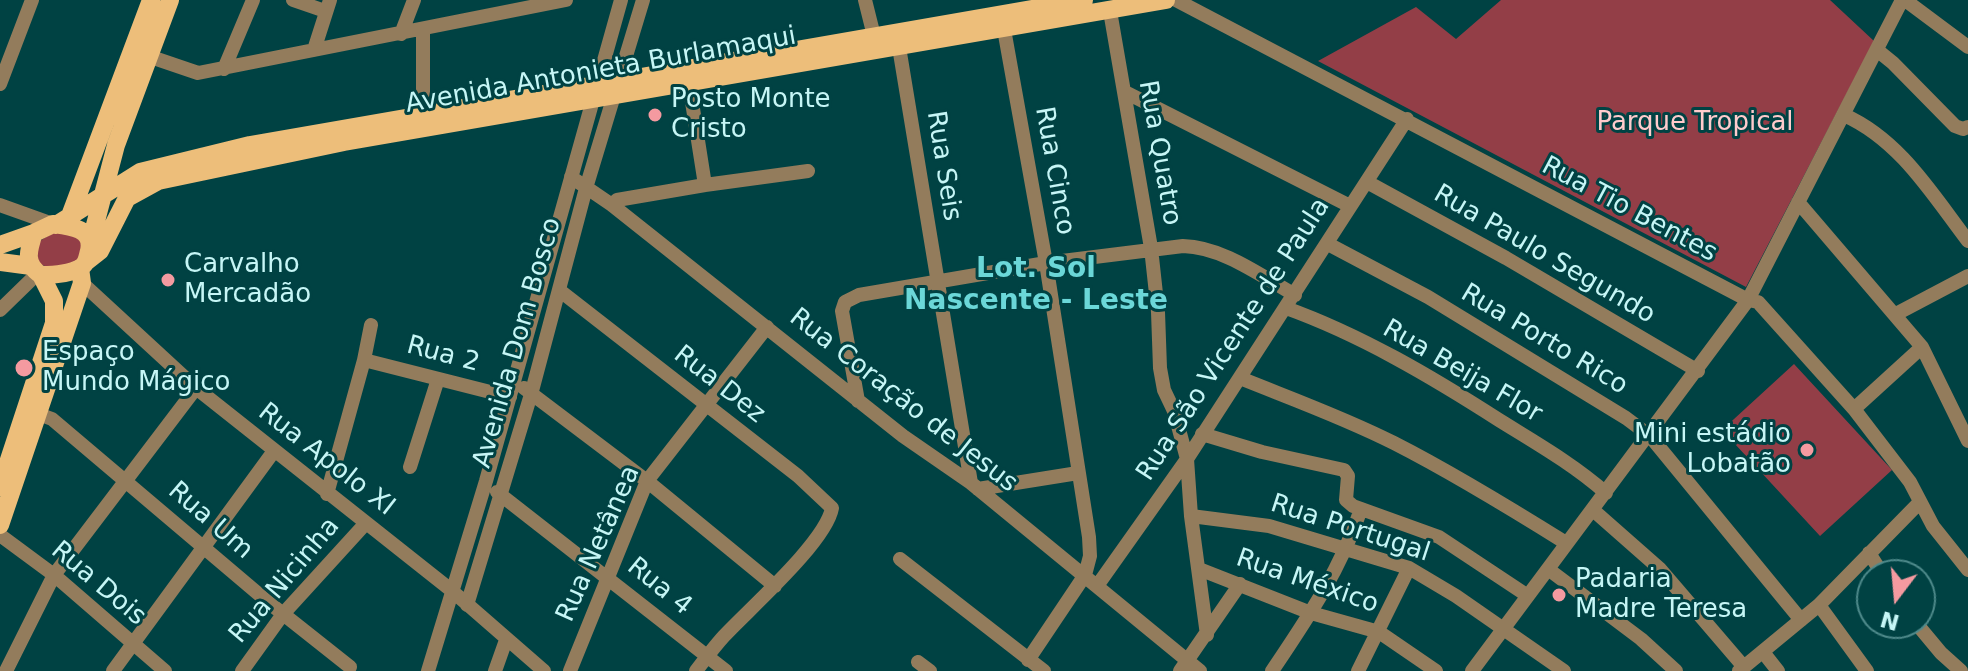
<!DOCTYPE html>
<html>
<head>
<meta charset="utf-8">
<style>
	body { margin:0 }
	#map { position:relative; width:1968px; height:671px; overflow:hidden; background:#004243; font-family:"DejaVu Sans",sans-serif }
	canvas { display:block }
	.north { position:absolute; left:1856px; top:559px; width:80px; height:80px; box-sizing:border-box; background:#004243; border:2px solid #4f8a8b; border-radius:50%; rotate:196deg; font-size:22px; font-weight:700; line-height:32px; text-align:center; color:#c6f6f6 }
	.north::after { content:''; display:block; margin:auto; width:28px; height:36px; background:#f49aa0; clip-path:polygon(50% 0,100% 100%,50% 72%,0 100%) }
</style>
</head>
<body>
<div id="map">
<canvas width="1968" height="671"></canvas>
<div class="north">N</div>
</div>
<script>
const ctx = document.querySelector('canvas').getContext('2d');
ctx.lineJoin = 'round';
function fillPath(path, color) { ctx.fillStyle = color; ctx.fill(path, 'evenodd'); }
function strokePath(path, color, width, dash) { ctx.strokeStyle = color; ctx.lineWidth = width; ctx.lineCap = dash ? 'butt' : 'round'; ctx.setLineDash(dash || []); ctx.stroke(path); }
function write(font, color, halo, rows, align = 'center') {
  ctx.font = font + ' "DejaVu Sans",sans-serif'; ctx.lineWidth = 6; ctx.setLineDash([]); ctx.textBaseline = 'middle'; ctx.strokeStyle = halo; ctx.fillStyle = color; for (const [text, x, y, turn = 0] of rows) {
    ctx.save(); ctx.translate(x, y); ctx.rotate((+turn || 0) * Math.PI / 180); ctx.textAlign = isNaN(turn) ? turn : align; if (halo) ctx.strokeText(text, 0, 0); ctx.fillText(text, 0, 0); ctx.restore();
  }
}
const green = new Path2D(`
	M1501,0H1830L1874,41L1746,287L1318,61L1416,7L1456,39Z
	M60,230L85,240L78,260L55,269L38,264C36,239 38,241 60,230Z
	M1794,364L1892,470L1820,536L1722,430Z`);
const minor = new Path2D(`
	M293,0L325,11
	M865,0L874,36
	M1176,0L1748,300L1758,302L1854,409L1910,482L1933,526L1968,570
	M1905,0L1968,47
	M1110,11L1151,248L1158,312L1160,368L1164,390L1174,411L1187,459L1191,516L1207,635
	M1002,18L1046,263L1089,537L1090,556L1085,575L1028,660
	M423,30V114
	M401,34L414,0
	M899,47L971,483
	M314,50L330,0
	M1877,50L1893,63L1955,126L1963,129L1968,127
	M148,56L198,73L566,0
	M224,69L253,0
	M689,83L705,185
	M0,84L32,0
	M1125,92L1350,206
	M1844,115C1900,140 1932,194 1968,241
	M571,177L612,205L903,436L971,483L1200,671
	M1367,182L1506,258L1698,371
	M1798,202L1922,347L1968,441
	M0,205L53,224
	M612,205L617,200L705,185L808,171
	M1328,244L1428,297L1626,418L1650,436L1801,620
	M82,283L196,388L451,590L544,671
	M559,290L798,476L832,508C826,542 749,609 724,636C714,647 705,659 696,671
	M1286,308C1361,335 1432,377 1499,420C1536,443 1573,464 1606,493
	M0,310L38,273
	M1896,314L1968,276
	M364,360L510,397
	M1240,378C1292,399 1345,418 1394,443C1453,473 1510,508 1566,543
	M524,388L647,481L775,586
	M858,401L842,311L845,302L859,295L1046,263L1183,246C1223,247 1261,276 1295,295
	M1854,409L1922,347
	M30,411L52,419L268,602L350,667
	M1202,434L1262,452L1344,470L1348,476L1346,500L1353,506L1439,537L1528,596
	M410,467L438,379
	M978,489L1078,473
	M497,492L726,671
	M327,494L364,360L371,325
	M1593,510L1660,569L1744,667
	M1191,516L1269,526L1409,568L1456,596L1564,671
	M0,535L54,575L165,671
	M1869,553L1883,575
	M900,559L1044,671
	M1199,569L1311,613L1379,632L1436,671
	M1548,569L1641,639L1676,671
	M1097,586L1187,459L1407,119
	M467,605L532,391L586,188L643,0
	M1819,605L1867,671
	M1916,623L1941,653L1961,671
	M1763,652L1778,671
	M918,662L930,671
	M6,671L54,575L196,388
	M113,671L274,451
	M242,671L283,614L366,523
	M428,671L486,481L621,0
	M495,671L506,640
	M570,671L647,481L767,327
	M1180,671L1240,584
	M1272,671C1307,619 1341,569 1361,509
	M1358,671L1409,568
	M1472,671L1748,300L1902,0
	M1739,671L1819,605L1920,502`);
const major = new Path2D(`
	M70,216L151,0
	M53,224C69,226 94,228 89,251C87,258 87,264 80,268C69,274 54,275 41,275C24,264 28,251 34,233Z
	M56,225L140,172L250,145L1084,0
	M90,244L116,145L170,0
	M0,245L34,233
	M0,262L31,266
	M86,262L100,251L127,198L158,181L344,142L1166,0
	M0,487L54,323V301L41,275
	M0,525L82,283L80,268`);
const markers = [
	[655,115,8,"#f49aa0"],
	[168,280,8,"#f49aa0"],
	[24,368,10,"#f49aa0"],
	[1807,450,8,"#f49aa0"],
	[1559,595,8,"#f49aa0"]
];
const streetNames = [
	["Avenida Antonieta Burlamaqui",601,71,-10],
	["Rua Quatro",1159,153,80],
	["Rua Seis",943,166,81],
	["Rua Cinco",1054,171,80],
	["Rua Tio Bentes",1629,210,28],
	["Rua Paulo Segundo",1544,255,30],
	["Rua São Vicente de Paula",1234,340,-57],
	["Rua Porto Rico",1544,340,31],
	["Avenida Dom Bosco",518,343,-74],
	["Rua 2",443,355,15],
	["Rua Beija Flor",1462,372,30],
	["Rua Dez",719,385,38],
	["Rua Coração de Jesus",903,401,38],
	["Rua Apolo XI",326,460,38],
	["Rua Um",210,521,41],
	["Rua Portugal",1350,529,18],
	["Rua Netânea",599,544,-66],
	["Rua Nicinha",285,581,-50],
	["Rua México",1307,582,19],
	["Rua Dois",98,584,40],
	["Rua 4",659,587,39]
];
const poiNames = [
	["Posto Monte",671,100],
	["Cristo",671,130],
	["Carvalho",184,265],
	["Mercadão",184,295],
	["Espaço",42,353],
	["Mundo Mágico",42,383],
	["Mini estádio",1791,435,"right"],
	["Lobatão",1791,465,"right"],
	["Padaria",1575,580],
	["Madre Teresa",1575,610]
];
const parkNames = [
	["Parque Tropical",1695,123]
];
const neighbourhoodNames = [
	["Lot. Sol",1036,270],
	["Nascente - Leste",1036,302]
];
fillPath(green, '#933e47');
strokePath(minor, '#937c5c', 14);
strokePath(major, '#edbe7a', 18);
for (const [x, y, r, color] of markers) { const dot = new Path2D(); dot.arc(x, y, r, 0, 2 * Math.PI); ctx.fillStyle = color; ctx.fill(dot); strokePath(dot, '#004243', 3); }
write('26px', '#c6f6f6', '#004243', streetNames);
write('26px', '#c6f6f6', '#004243', poiNames, 'left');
write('26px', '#ffcbcc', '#004243', parkNames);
write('bold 28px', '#6bd7d8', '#004243', neighbourhoodNames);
</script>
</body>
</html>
